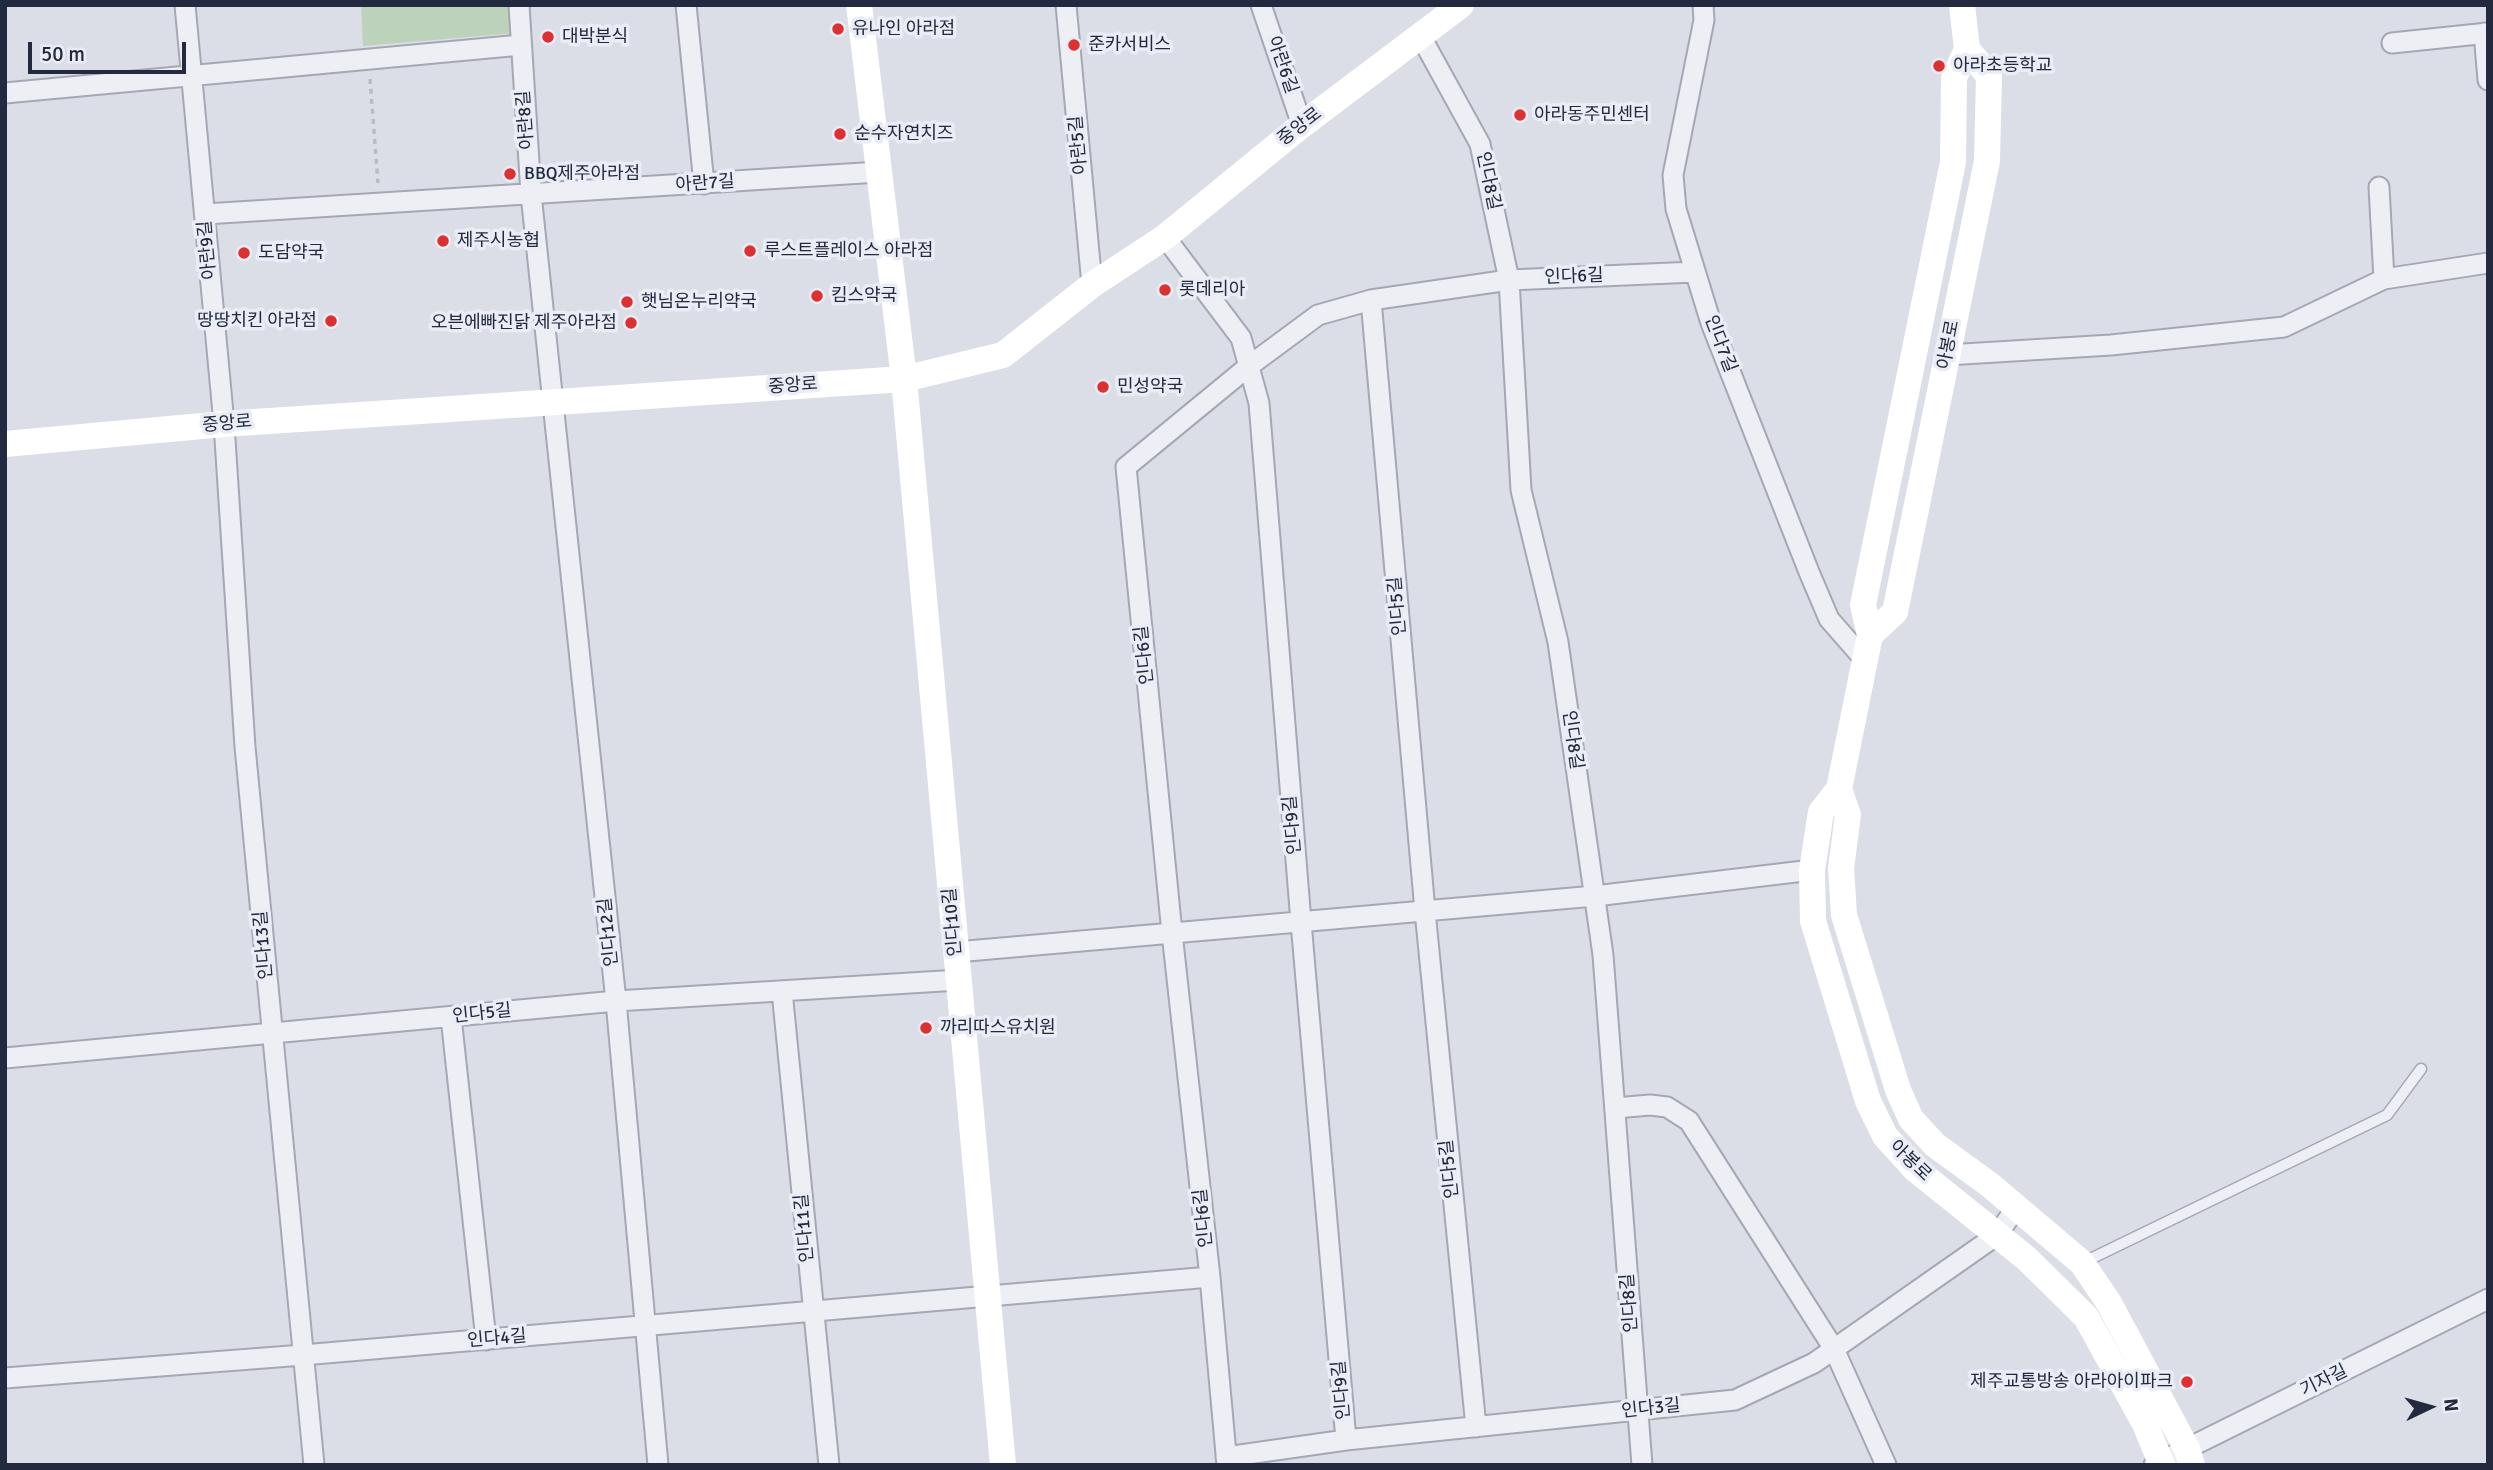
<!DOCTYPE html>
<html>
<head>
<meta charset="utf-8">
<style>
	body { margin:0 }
	#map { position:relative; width:2493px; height:1470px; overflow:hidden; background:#dbdee7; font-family:Signika,sans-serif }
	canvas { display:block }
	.frame { position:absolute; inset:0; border:7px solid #23293e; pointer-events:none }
	.north { position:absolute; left:2395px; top:1372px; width:70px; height:70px; -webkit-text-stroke:5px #eaedf5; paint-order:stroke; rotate:85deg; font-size:19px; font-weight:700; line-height:28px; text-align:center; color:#23293e }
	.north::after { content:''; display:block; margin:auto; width:24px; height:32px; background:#23293e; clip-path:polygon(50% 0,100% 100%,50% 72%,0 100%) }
	.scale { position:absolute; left:28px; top:42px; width:158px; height:32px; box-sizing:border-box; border:4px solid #23293e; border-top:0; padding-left:9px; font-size:21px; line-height:24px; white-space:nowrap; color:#23293e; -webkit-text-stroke:5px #eaedf5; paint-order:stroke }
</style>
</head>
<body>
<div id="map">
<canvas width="2493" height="1470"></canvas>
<div class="frame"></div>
<div class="north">N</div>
<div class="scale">50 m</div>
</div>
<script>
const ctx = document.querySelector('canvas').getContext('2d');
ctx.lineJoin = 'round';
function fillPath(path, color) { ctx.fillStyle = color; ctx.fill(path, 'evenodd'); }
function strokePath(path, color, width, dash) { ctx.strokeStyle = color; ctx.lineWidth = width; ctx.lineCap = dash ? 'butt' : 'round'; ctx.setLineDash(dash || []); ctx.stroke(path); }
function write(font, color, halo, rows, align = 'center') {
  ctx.font = font + ' Signika,"Noto Sans KR",sans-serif'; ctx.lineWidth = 7; ctx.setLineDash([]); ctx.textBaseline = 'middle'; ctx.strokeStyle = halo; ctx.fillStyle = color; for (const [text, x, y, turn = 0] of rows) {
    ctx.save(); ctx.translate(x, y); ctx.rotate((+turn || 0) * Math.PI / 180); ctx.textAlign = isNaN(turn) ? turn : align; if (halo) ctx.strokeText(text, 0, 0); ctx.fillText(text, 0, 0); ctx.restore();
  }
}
const green = new Path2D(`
	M361,5H515L516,33L363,46Z`);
const path = new Path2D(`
	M370,79L378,183`);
const lane = new Path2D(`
	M2082,1263L2387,1115L2421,1069`);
const street = new Path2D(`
	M185,5L224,424L245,747L314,1465
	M519,5L531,194L616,1001L658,1465
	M686,5L704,184
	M1066,5L1092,285
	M1261,5L1302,125
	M1703,5L1704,20L1673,175L1676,209L1711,323L1809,572L1829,619L1864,659
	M2484,33L2488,80
	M1420,35L1480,144L1509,280L1521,490L1558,642L1603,955L1642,1465
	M2392,43L2488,33
	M5,93L521,45
	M2379,187L2384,279
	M205,214L879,172
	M1165,237L1241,338L1259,403L1301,922L1346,1440
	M1371,300L1425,911L1476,1427
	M1947,355L2111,345L2284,327L2384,279L2488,263
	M956,952L1595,896L1812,870
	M782,991L829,1465
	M451,1017L486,1340
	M5,1058L616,1001L959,980
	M1615,1108L1650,1105L1667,1107L1689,1121L1834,1349L1886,1465
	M5,1378L303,1355L1210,1277
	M1226,1457L1346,1440L1735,1400L1814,1363L1997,1235L2016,1208
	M1227,1465L1210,1277L1172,933L1126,467L1249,366L1318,315L1371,300L1509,280L1695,272
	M2154,1465L2488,1299`);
const secondary = new Path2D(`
	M859,5L904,379L1003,1465
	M1962,5L1967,49L1954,78L1953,162L1863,605L1870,635L1839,789L1821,812L1812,870L1813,921L1868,1101L1885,1136L1915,1169L2026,1258L2086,1317L2145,1424L2162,1465
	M5,444L224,424L904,379L1003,355L1092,285L1165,237L1302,125L1461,5
	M1870,635L1895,612L1987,161L1989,76L1967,49
	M1839,789L1848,815L1841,868L1844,915L1898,1090L1911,1119L1935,1145L1990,1185L2082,1263L2109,1303L2187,1449L2192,1465`);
const markers = [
	[838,29,7,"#db3131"],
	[548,37,7,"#db3131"],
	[1074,45,7,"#db3131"],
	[1939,66,7,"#db3131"],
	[1520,115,7,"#db3131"],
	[840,134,7,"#db3131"],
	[510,174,7,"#db3131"],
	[443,241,7,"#db3131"],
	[750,251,7,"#db3131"],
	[244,253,7,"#db3131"],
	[1165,290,7,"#db3131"],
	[817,296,7,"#db3131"],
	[627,302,7,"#db3131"],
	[331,321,7,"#db3131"],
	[631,323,7,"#db3131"],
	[1103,387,7,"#db3131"],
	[926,1028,7,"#db3131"],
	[2187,1382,7,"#db3131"]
];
const poiNames = [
	["유나인 아라점",852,29],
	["대박분식",562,37],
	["준카서비스",1088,45],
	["아라초등학교",1953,66],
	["아라동주민센터",1534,115],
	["순수자연치즈",854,134],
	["BBQ제주아라점",524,174],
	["제주시농협",457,241],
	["루스트플레이스 아라점",764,251],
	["도담약국",258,253],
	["롯데리아",1179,290],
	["킴스약국",831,296],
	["햇님온누리약국",641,302],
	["땅땅치킨 아라점",317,321,"right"],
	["오븐에빠진닭 제주아라점",617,323,"right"],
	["민성약국",1117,387],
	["까리따스유치원",940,1028],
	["제주교통방송 아라아이파크",2173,1382,"right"]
];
const streetNames = [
	["아란6길",1282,65,71],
	["아란8길",526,120,-94],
	["중앙로",1300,127,-38],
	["아란5길",1079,145,-95],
	["인다8길",1488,181,78],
	["아란7길",705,184,-4],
	["아란9길",208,250,-95],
	["인다6길",1574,277,-2],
	["인다7길",1720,344,69],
	["아봉로",1949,345,-79],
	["중앙로",793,386,-4],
	["중앙로",227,424,-5],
	["인다5길",1398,606,-95],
	["인다6길",1145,655,-96],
	["인다8길",1572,740,82],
	["인다9길",1293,825,-95],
	["인다10길",953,922,-95],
	["인다12길",609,932,-96],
	["인다13길",264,945,-95],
	["인다5길",482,1014,-6],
	["아봉로",1910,1161,44],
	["인다5길",1450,1169,-96],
	["인다6길",1204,1218,-96],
	["인다11길",805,1228,-95],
	["인다8길",1630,1303,-94],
	["인다4길",497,1339,-5],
	["기자길",2324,1381,-26],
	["인다9길",1342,1390,-95],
	["인다3길",1651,1409,-6]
];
fillPath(green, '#bdd2bb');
strokePath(lane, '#a4a8b4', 13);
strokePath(street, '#a4a8b4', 23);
strokePath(path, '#b9bcc5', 3.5, [5, 5]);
strokePath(lane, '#eeeff5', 10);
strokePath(street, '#eeeff5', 19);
strokePath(secondary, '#fff', 26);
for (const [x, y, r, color] of markers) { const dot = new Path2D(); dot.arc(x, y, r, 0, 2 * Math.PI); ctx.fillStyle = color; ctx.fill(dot); strokePath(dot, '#eaedf5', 2.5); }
write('18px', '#23293e', '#eaedf5', poiNames, 'left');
write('18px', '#23293e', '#eaedf5', streetNames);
</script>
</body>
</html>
